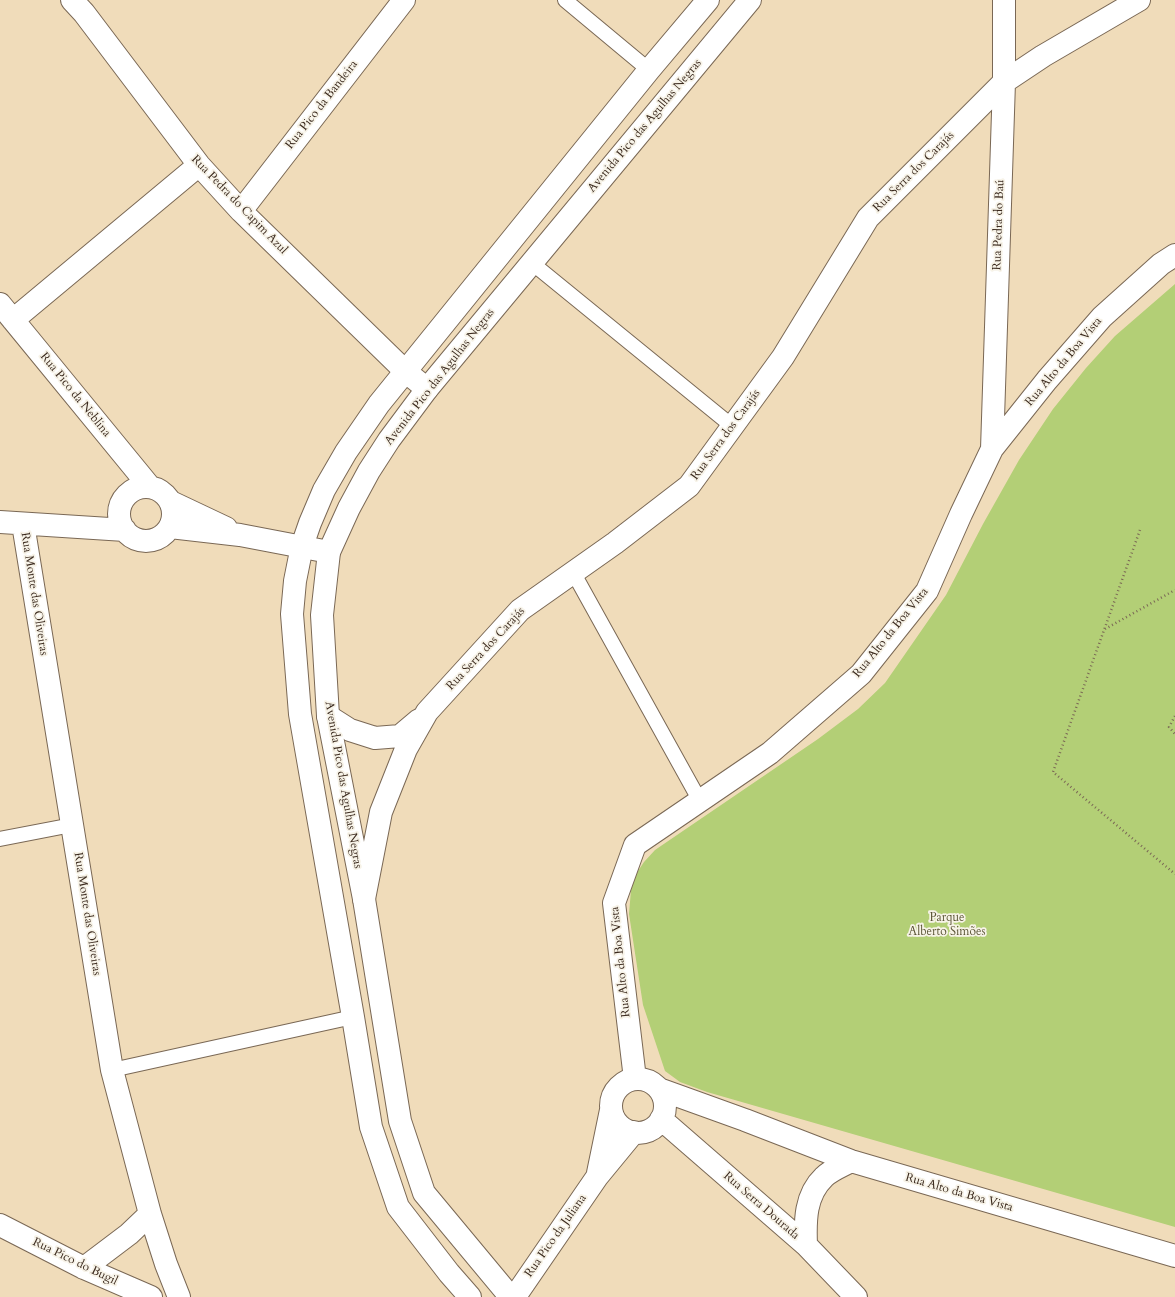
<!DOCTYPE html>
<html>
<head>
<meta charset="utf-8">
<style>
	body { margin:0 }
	canvas { display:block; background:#f0dcba }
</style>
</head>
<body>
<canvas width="1175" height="1297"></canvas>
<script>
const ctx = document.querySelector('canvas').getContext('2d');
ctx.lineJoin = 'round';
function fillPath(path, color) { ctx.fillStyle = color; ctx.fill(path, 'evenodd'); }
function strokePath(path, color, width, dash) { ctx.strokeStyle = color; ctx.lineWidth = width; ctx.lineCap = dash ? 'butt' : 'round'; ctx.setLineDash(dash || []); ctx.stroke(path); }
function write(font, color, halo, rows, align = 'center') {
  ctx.font = font + ' Cardo,serif'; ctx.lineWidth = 3.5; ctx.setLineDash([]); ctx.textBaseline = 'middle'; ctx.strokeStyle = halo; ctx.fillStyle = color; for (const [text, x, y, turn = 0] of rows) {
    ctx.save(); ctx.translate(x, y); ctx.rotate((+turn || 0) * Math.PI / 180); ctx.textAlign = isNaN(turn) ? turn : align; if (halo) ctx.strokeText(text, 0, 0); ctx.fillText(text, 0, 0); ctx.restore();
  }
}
const green = new Path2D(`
	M1175,284V1227L707,1092L680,1082L665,1071L643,1005L629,914L631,890L636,874L644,862L655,850L818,739L858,709L885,683L946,595L983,524L1019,460L1053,409L1086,368L1115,336Z`);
const path = new Path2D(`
	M1140,530L1053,772L1175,874
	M1105,629L1175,590
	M1175,716L1169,727L1175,734`);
const lane = new Path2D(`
	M565,0L649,70
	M532,263L732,426
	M573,572L700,801
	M0,839L72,825
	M112,1070L353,1017`);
const street = new Path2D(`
	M72,0L84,13L199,165L241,211L405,371L427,389
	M241,211L404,0
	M0,304L150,487
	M13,320L199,165
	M992,449L1004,82V0
	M119 514a27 27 0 1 1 54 0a27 27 0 1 1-54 0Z
	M171,502L226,528
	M0,522L125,530
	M23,524L112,1070L150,1214L166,1264L179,1297
	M170,527L240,535L329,552
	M328,716L350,730L375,738L400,736L419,720
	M364,899L381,812L406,749L427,712L520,610L615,543L689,486L783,357L868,218L1004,82L1043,56L1139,0
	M635,1079L614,903L635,845L770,753L861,674L927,591L961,514L992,449L1047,380L1102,317L1161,264L1175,255
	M611 1106a27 27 0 1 1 54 0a27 27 0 1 1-54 0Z
	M659,1089L745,1120L851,1161L1175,1256
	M661,1119L806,1245L856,1297
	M598,1173L611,1110
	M0,1225L84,1268L151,1297
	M806,1245C805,1221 805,1195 824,1177C831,1170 842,1166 851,1161
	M84,1268L129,1234L150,1214
	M516,1295L597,1177L634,1132`);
const secondary = new Path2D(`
	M508,1294L424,1193L400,1121L364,899L328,716L322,615L329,552L349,508L369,471L389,440L427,389L750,0
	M470,1297L449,1273L398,1207L371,1127L353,1017L300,714L292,614L295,581L302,546L310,523L324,490L346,452L379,404L649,70L708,0`);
const streetNames = [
	["Rua Pico da Bandeira",322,105,-52],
	["Avenida Pico das Agulhas Negras",645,126,-50],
	["Rua Serra dos Carajás",914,172,-45],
	["Rua Pedra do Capim Azul",239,205,46],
	["Rua Pedra do Baú",999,225,-88],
	["Rua Alto da Boa Vista",1064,362,-50],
	["Avenida Pico das Agulhas Negras",440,377,-52],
	["Rua Pico da Neblina",75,395,51],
	["Rua Serra dos Carajás",726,435,-54],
	["Rua Monte das Oliveiras",34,594,81],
	["Rua Alto da Boa Vista",891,633,-51],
	["Rua Serra dos Carajás",486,649,-47],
	["Avenida Pico das Agulhas Negras",343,785,80],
	["Rua Monte das Oliveiras",87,914,81],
	["Rua Alto da Boa Vista",621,962,-96],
	["Rua Alto da Boa Vista",959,1193,16],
	["Rua Serra Dourada",761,1206,41],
	["Rua Pico da Juliana",556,1236,-55],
	["Rua Pico do Bugil",75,1262,26]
];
const parkNames = [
	["Parque",947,918],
	["Alberto Simões",947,932]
];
fillPath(green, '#b3cf76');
strokePath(lane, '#7a6855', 16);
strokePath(street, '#7a6855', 24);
strokePath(secondary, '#7a6855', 24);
strokePath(path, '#7a6855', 2.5, [1, 3]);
strokePath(lane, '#fff', 14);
strokePath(street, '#fff', 22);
strokePath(secondary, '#fff', 22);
write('12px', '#3b2a1e', '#f7f3e8', streetNames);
write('12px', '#595334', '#f7f3e8', parkNames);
</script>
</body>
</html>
